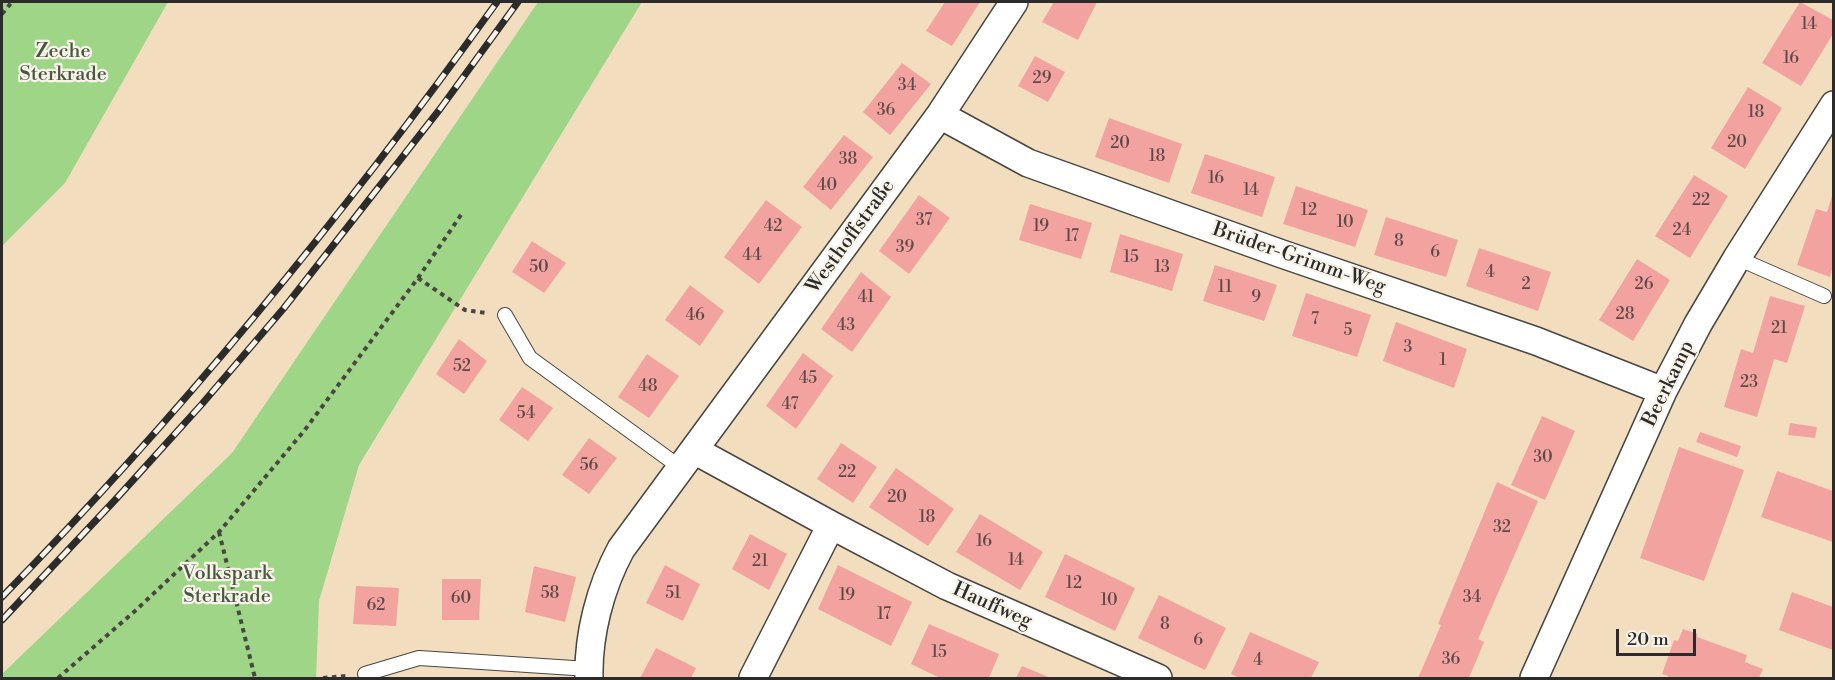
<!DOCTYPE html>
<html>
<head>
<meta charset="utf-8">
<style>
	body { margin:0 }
	#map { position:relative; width:1835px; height:680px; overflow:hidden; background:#f2debf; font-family:"Libre Bodoni",serif }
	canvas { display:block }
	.frame { position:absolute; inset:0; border:3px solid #2b2b2b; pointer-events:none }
	.scale { position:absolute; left:1616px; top:629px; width:80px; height:27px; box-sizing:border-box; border:3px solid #2b2b2b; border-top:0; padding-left:8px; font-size:18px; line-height:21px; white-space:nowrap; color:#2b2b2b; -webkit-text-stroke:4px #f7f3e8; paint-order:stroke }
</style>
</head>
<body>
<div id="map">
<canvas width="1835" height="680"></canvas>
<div class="frame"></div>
<div class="scale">20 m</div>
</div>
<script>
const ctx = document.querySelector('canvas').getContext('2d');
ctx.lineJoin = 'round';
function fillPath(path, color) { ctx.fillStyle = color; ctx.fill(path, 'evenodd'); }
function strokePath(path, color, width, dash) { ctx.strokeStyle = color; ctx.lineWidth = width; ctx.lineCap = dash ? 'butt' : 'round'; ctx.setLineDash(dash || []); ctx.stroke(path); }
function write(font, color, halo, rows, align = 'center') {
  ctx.font = font + ' "Libre Bodoni",serif'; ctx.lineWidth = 4.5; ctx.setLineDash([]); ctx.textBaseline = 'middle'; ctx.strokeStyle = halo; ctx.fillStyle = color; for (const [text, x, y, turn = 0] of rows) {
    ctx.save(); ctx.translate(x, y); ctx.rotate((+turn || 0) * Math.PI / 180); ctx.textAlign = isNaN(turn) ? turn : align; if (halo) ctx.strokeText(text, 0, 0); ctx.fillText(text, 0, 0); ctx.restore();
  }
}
const green = new Path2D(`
	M2,2H168L65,183L2,246Z
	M538,2H642L359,465L319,601L316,678H2V674L232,453Z`);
const building = new Path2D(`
	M945,2H980L952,46L926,31Z
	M1054,2H1097L1078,40L1042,22Z
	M1800,2L1833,20V34L1801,86L1762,63Z
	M1035,56L1065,72L1048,102L1018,86Z
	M902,63L931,84L890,135L863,112Z
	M1748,87L1782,108L1745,169L1711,148Z
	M1109,118L1182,144L1169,183L1095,157Z
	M844,135L873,157L831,210L803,187Z
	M1205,154L1275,177L1262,217L1191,193Z
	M1694,175L1728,196L1690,258L1655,236Z
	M1296,186L1368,210L1355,247L1283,224Z
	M1833,193V266L1830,277L1797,265L1816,209L1827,212Z
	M919,195L950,218L909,274L879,251Z
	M766,200L802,227L759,284L724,257Z
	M1030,204L1092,223L1081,259L1019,240Z
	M1386,217L1458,240L1446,277L1374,255Z
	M1120,234L1183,254L1172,291L1110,272Z
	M532,241L566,263L544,293L512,272Z
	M1479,248L1551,272L1538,311L1466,286Z
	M1637,259L1670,280L1633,341L1599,320Z
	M1215,265L1277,285L1264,321L1203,301Z
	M861,272L891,297L852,352L821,329Z
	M690,285L724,311L700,346L665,320Z
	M1306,293L1371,315L1357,357L1292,336Z
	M1770,296L1805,306L1787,363L1774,359L1757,417L1724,407L1741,349L1753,353Z
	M1396,322L1467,349L1454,388L1383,361Z
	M459,339L487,361L464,394L436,374Z
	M803,353L833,376L796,429L766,406Z
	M647,354L679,376L649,418L618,397Z
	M522,387L553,408L528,441L499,420Z
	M1542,416L1575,431L1545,500L1511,485Z
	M1790,423L1817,427L1815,438L1788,435Z
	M1700,432L1741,446L1737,457L1696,442Z
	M589,438L617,458L589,494L562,475Z
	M841,443L877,467L853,503L817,479Z
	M1679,447L1744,470L1704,581L1640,558Z
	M896,468L954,509L928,546L869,507Z
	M1777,471L1833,491V542L1761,517Z
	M1497,482L1538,501L1478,639L1484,642L1469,678H1418L1441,625L1438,624Z
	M980,514L1043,552L1020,590L956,552Z
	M750,534L787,554L769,590L732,569Z
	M1065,554L1135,588L1115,631L1045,597Z
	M665,565L700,584L683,621L646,603Z
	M838,565L912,602L891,646L818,609Z
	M534,566L576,577L565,622L525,612Z
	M442,579H481L479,620H442Z
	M356,586L399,588L396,626L353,624Z
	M1792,592L1833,607V650L1779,630Z
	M1159,595L1226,628L1205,670L1138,638Z
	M929,624L999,654L989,678H940L911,664Z
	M1683,629L1698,634L1697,637L1747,655L1745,662L1763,669L1759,678H1667L1668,676L1662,674L1674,640L1678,641Z
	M1250,632L1319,662L1311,678H1240L1231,674Z
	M656,648L696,668L691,678H640Z
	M1022,666L1051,678H1016Z`);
const path = new Path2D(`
	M2,14L12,2
	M418,278L465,310L486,313
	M219,532L255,678
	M58,678L135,611L219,532L304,431L418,278L463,212
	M323,678L346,676`);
const lane = new Path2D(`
	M1737,258L1824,296
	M505,315L530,358L681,468
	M365,674L419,658L589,669`);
const street = new Path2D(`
	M940,115L1028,163L1282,254L1536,341L1663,391
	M694,450L831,525L947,586L1158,678
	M589,678C588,635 600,588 621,549L940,115L1014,2
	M753,678L831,525
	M1534,678L1663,391L1698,324L1737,258L1834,105`);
const rail = new Path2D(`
	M2,597C183,412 347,211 497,2
	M2,620L116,499L202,404L284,308L440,109L518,2`);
const numberNames = [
	["14",1809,25],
	["16",1791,59],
	["29",1042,79],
	["34",907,86],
	["36",886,111],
	["18",1756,113],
	["20",1737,143],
	["20",1120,144],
	["18",1157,157],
	["38",848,160],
	["16",1216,179],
	["40",827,186],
	["14",1251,191],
	["22",1701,201],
	["12",1309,211],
	["37",924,221],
	["10",1345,223],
	["42",773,227],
	["19",1041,227],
	["24",1682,231],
	["17",1072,237],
	["8",1399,242],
	["39",905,248],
	["6",1435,253],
	["44",752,256],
	["15",1131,258],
	["50",539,268],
	["13",1162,268],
	["4",1490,273],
	["2",1526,285],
	["26",1644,285],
	["11",1225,288],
	["41",866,298],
	["9",1256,298],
	["28",1625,315],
	["46",695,316],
	["7",1315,320],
	["43",846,326],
	["21",1779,329],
	["5",1348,331],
	["3",1408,348],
	["1",1443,361],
	["52",462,367],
	["45",808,379],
	["23",1749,383],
	["48",648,387],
	["47",790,405],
	["54",526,414],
	["30",1543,458],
	["56",589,466],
	["22",847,473],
	["20",897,498],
	["18",927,518],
	["32",1502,528],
	["16",984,542],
	["14",1016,561],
	["21",760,562],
	["12",1074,584],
	["58",550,594],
	["51",673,594],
	["19",847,596],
	["34",1472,598],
	["60",461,599],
	["10",1109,601],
	["62",376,606],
	["17",884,615],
	["8",1165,625],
	["6",1198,641],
	["15",939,653],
	["36",1451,660],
	["4",1258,661]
];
const parkNames = [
	["Zeche",63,52],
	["Sterkrade",63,75],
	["Volkspark",227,574],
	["Sterkrade",227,597]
];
const streetNames = [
	["Westhoffstraße",851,237,-54],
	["Brüder-Grimm-Weg",1299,259,19],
	["Beerkamp",1669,384,-64],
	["Hauffweg",992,606,24]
];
fillPath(green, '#9ed587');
fillPath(building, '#f2a3a0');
strokePath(lane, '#494641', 16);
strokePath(street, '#494641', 30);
strokePath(path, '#494641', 4, [4.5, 4.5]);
strokePath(lane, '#fff', 14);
strokePath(street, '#fff', 27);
strokePath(rail, '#2b2b2b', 7);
strokePath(rail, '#f7f3e8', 4.5, [14]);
write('16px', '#5d4948', null, numberNames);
write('20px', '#485642', '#f7f3e8', parkNames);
write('20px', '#2b2b2b', '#f7f3e8', streetNames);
</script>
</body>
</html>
